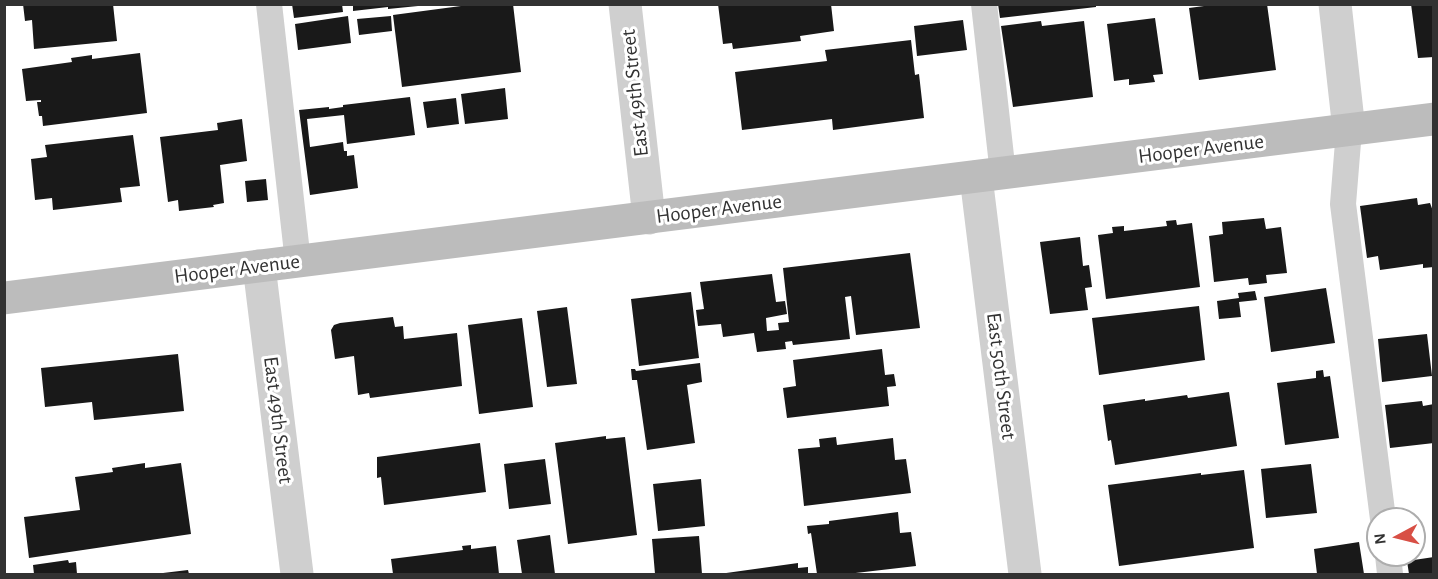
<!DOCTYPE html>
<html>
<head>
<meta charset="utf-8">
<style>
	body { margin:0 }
	#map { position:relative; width:1438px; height:579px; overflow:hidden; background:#fff; font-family:"Alegreya Sans",sans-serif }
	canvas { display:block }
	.frame { position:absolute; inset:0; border:6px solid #323232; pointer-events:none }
	.north { position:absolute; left:1366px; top:507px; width:60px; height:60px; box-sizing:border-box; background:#fff; border:2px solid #adadad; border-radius:50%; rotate:263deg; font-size:16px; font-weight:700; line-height:24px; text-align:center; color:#323232 }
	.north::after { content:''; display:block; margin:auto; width:21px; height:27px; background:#d84f45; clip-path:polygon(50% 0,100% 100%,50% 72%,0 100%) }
</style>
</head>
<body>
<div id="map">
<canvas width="1438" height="579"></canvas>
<div class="frame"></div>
<div class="north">N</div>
</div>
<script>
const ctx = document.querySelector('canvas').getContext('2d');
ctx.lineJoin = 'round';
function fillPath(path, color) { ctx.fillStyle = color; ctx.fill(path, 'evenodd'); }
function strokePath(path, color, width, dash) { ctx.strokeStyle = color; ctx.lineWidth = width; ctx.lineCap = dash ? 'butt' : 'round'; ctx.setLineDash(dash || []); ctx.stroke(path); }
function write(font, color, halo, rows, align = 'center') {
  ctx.font = font + ' "Alegreya Sans",sans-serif'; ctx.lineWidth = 6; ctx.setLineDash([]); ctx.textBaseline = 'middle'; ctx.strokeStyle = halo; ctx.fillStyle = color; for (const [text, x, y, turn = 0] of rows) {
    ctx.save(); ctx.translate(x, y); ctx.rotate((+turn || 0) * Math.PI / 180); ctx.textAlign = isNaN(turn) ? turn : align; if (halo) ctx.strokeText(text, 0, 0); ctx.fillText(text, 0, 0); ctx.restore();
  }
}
const building = new Path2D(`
	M23,4H113L117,41L34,49L32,20L25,21Z
	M292,4H342L343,12L294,18Z
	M353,4H418V6L388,9V7L353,11Z
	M476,4H513L521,72L402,87L393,15Z
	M718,4H831L834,31L800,36L801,41L733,49L732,43L723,44Z
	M998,4H1096V7L1000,18Z
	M1219,4H1267L1276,70L1199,80L1189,8Z
	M1411,4H1434V57L1418,58Z
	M348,16L351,43L298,50L295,24Z
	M391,16L392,31L359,35L357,19Z
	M1155,18L1163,74L1153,75L1155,82L1129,85V79L1114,81L1107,24Z
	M963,20L967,50L917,56L914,26Z
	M1041,21L1042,26L1084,21L1093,97L1013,107L1001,26Z
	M911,40L915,75L919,74L924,118L833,130L832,119L742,130L735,72L827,61L825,50Z
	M140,53L147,113L43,126L42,116H39L37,102H41V100L26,101L22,69L72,62L71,58L92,55V59Z
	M505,88L508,119L465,124L461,94Z
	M410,97L415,135L347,144L344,115L307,119L310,147L343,142L344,151H347V156L354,155L358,188L310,195L299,110L329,107V109L343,107V105Z
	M456,98L459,124L427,128L423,102Z
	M242,119L247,161L220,165L224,203L213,205L214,207L179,211L178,200L168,202L160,137L218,130L217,123Z
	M133,135L140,186L120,188L122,202L53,210L52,198L35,200L31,159L47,157L45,145Z
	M266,179L268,200L247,202L245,181Z
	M1417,198L1418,205L1430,203L1434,214V267L1423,268V264L1380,270L1378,256L1367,258L1360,206Z
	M1264,218L1266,229L1281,227L1287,273L1266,275L1267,283L1249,285L1248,278L1214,282L1209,236L1223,234L1222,222Z
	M1176,220L1177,225L1192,223L1200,287L1106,299L1098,235L1113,233L1112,227L1124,226V231L1167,226L1166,221Z
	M1080,237L1083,266L1089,265L1092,287L1085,288L1088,310L1050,314L1040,242Z
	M910,253L920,328L856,335L851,296L845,297L850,339L793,345L792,341L785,342L786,349L757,352L754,333L723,337L721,324L698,326L696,310L704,309L700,282L772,274L776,302L785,301L787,314L766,318L767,331L779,330L778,323L789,322L783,268Z
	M1326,288L1335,343L1271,352L1264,297Z
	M1255,291L1257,300L1239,302L1241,317L1219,319L1217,301L1239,298L1238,293Z
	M691,292L699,358L639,366L631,299Z
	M1199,306L1205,360L1099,375L1092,318Z
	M567,307L577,384L547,387L537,311Z
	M393,317L395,327L403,326L404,339L457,333L462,386L370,398L369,393L358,395L354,356L335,359L331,330L334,325L340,323Z
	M522,318L533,407L479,414L468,325Z
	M1427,334L1432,376L1382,382L1378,339Z
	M882,349L885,375L894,374L896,386L887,387L889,406L787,418L783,388L796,386L793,360Z
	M178,354L184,411L94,420L92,402L45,407L41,368Z
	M700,363L702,382L687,385L695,443L647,450L637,380H632L631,369H635L636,371Z
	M1323,370L1324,377L1330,376L1339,438L1285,445L1277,383L1316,378V371Z
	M1229,392L1237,446L1115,465L1111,440L1108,441L1103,405L1145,399V401L1187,395L1188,398Z
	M1422,401L1423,406L1434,404V443L1390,448L1385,405Z
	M606,436V439L625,437L637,535L568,544L555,443Z
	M836,437L837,445L893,438L895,460L906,459L911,493L804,506L798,449L820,447L819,439Z
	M480,443L486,492L384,505L381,477L377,478V457Z
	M545,459L551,504L509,509L504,464Z
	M145,463V468L181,463L191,534L29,558L24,517L80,510L75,477L113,472L112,468Z
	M1311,464L1317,513L1266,518L1261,469Z
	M1244,470L1254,548L1119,566L1108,485L1201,473V475Z
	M701,479L705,526L658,531L653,484Z
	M898,512L900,533L911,532L916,566L847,574H817L811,533L808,534L807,526L829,524V521Z
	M550,535L555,574H522L517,540Z
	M699,536L702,574H655L652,539Z
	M1359,542L1364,574H1317L1314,549Z
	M471,545V549L496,546L499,574H393L391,559L463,550L462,546Z
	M1434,557V574H1409L1407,561Z
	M68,560L69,563L76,562L77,574H34L33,565Z
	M798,563V568L808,567V574H719Z
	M188,570L189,574H163V573Z`);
const lane = new Path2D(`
	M269,4L298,262
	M984,4L1003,174
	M1349,130L1343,204L1383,519
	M1388,555L1390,574`);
const street = new Path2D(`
	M625,4L649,218
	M1335,4L1349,130
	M976,177L1025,574
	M259,266L297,574`);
const secondary = new Path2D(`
	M4,298L1434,119`);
const streetNames = [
	["East 49th Street",635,93,-96],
	["Hooper Avenue",1201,149,-7],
	["Hooper Avenue",719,209,-7],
	["Hooper Avenue",237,269,-7],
	["East 50th Street",1001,376,83],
	["East 49th Street",278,420,83]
];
fillPath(building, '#191919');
strokePath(lane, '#cfcfcf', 26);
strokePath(street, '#cfcfcf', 33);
strokePath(secondary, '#bcbcbc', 33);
write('21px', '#323232', '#fff', streetNames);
</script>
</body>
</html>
